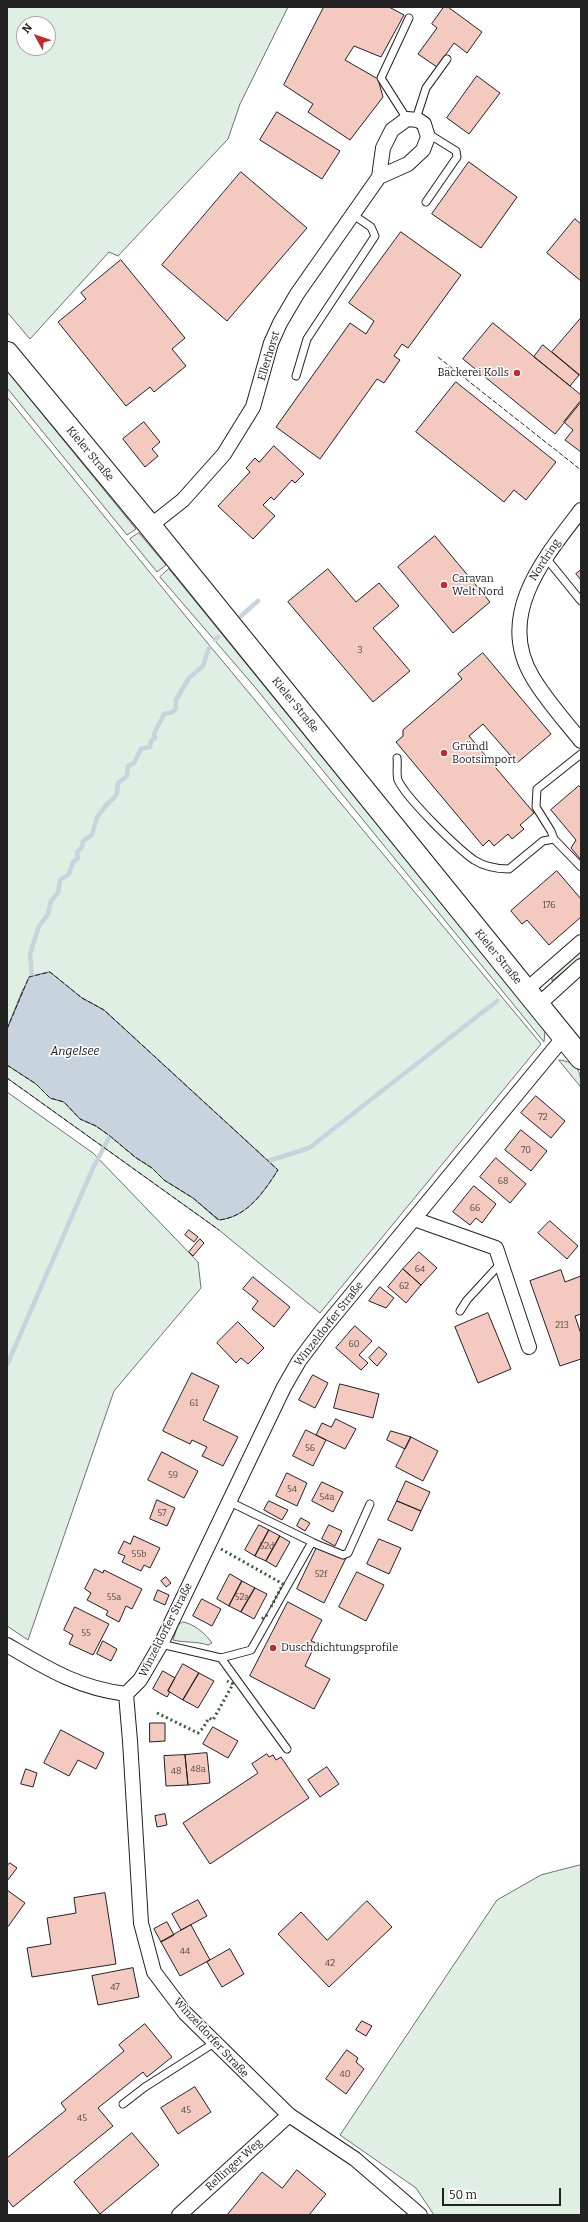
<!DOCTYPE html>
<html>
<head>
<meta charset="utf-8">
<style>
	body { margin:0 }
	#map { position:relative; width:588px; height:2222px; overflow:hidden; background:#fff; font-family:Bitter,serif }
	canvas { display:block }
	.frame { position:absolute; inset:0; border:8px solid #222; pointer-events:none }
	.north { position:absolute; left:16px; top:16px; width:40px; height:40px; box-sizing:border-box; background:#fff; border:1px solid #a7a7a7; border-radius:50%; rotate:310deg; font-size:11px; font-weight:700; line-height:16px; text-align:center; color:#222 }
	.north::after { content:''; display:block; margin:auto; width:14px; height:18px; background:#c62828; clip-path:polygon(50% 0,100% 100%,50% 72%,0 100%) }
	.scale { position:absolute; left:442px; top:2188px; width:119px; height:18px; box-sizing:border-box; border:2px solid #222; border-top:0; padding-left:5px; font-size:12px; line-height:14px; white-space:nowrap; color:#222; -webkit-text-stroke:3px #fff; paint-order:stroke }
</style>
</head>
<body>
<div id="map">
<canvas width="588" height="2222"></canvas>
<div class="frame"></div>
<div class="north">N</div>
<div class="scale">50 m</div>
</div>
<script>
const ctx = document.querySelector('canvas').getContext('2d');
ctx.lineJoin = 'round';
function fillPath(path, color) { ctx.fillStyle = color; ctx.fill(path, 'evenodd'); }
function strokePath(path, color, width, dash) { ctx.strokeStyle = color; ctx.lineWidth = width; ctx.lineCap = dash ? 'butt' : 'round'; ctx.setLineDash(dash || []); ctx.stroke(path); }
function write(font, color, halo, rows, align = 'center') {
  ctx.font = font + ' Bitter,serif'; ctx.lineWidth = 3; ctx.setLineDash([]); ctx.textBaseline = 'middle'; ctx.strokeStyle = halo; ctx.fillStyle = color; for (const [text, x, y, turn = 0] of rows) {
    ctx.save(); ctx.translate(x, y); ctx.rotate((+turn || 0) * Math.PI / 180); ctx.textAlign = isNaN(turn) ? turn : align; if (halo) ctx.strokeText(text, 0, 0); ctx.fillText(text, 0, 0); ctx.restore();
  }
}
const green = new Path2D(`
	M7,7H288L240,104L228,139L118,256L109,252L30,339L7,312ZM24,24H48V48H24Z
	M7,371L136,529L127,535L7,388Z
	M7,397L205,640L541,1044L320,1313L219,1230L7,1078V1065L36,1084L50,1098L64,1102L80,1119L96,1126L110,1136L135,1157L152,1168L164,1180L193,1198L218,1220L278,1170L104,1010L82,998L50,973L23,989L7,1029Z
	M139,533L166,565L157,572L130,539Z
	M169,569L545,1031L544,1042L254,686L160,577Z
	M581,952V957L552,981V978Z
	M559,1060C577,1062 581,1070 581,1087Z
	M7,1092L93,1153L198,1262L201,1288L114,1391L28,1640L7,1626Z
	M183,1622C193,1623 207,1635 212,1643L208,1645C196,1641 185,1643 173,1640L178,1625Z
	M581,1865V2215H434L416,2188L340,2135L497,1900L541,1875Z`);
const water = new Path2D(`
	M50,972L82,998L104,1010L278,1170C263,1193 247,1217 219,1220L193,1198L164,1180L152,1168L135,1157L110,1136L96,1126L80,1119L64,1102L50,1098L36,1084L7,1065V1029L29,977Z`);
const stream = new Path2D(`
	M241,616L258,601
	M215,640L218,637
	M32,977L30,954L39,926L48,914L51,901L58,893L60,880L69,874L73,862L78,858L77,852L82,847L83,841L92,835L97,817L108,803L114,798L117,793L118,783L127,776L128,766L134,763L141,749L150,747L151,741L155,738L154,734L164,714L173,712L176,708V700L189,678L203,666L209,648
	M268,1161L309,1148L497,1001
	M7,1365L93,1168L110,1136`);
const building = new Path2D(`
	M324,7H389L404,15L381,57L354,46L345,60L378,79L383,97L350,140L308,112L313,104L284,85Z
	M444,7H448L482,32L467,53L454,43L437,67L418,54L437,28L432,24Z
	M477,76L500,93L469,134L447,118Z
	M277,112L340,151L322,179L260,140Z
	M469,162L517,197L481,248L432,214Z
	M241,172L307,228L227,321L162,265Z
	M575,219L581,224V281L547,253Z
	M401,232L461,275L408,348L402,344L394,356L400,360L384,383L377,379L320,459L276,427L350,323L366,334L374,321L349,303Z
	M121,260L185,338L172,349L186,366L154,392L150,387L126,406L58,322L86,299L81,293Z
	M581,318V376L552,352Z
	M493,323L581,395V402L555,434L463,359Z
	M543,345L579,375L570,386L534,357Z
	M456,382L556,462L526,500L514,490L504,502L416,432Z
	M580,402L581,403V452L565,440L573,430L564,422Z
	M144,422L160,442L152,449L158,456L145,467L123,439Z
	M274,446L304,474L295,483L292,480L274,500L271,497L263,505L275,516L253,539L218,506L250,472L246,468L255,458L259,462Z
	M435,536L490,602L453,633L398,567Z
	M328,569L356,602L379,583L399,606L373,628L410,671L373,702L288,602Z
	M581,570V580L576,574Z
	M483,653L551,734L517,763L483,724L469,736L534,813L520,825L524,829L512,839L508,834L494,846L489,840L483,846L396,742L403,736V730L462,679L458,674Z
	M579,786L581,788V860L571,848L576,840L551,810Z
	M557,871L581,899V917L549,945L527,920L522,924L511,911Z
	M536,1096L565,1121L551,1138L521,1113Z
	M521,1130L547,1151L531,1171L505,1150Z
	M496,1158L526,1184L510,1203L480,1177Z
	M474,1186L496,1204L482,1223L476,1218L470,1225L453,1212Z
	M550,1221L578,1246L567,1259L538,1233Z
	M189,1230L198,1237L194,1242L185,1235Z
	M200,1239L204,1243L193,1256L189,1252Z
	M419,1252L437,1268L421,1285L403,1269Z
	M403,1269L421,1285L406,1303L388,1287Z
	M561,1270L565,1282L581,1276V1314L575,1316L581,1334V1359L560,1366L530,1281Z
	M253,1277L290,1307L274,1327L252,1309L258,1301L243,1289Z
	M380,1287L394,1298L386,1308L369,1301Z
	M488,1313L511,1369L478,1383L455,1327Z
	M238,1322L264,1348L248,1364L241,1358L236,1363L217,1343Z
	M355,1326L372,1341L359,1355L368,1363L361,1370L336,1348Z
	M379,1347L387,1354L377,1366L369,1358Z
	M192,1373L219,1386L203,1420L238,1437L223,1466L202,1456L207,1447L192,1440L190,1444L163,1431Z
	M313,1375L328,1383L315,1408L299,1400Z
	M340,1384L379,1394L373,1418L334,1408Z
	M336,1419L356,1429L345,1449L316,1435L322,1423L331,1427Z
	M306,1430L326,1440L313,1466L293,1456Z
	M391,1431L411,1437L405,1449L387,1440Z
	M411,1437L438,1451L423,1481L396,1467Z
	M162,1452L198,1471L184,1498L148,1480Z
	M287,1473L307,1483L297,1506L276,1496Z
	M406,1481L430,1492L421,1511L397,1501Z
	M322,1482L343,1492L333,1512L312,1501Z
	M157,1500L175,1508L167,1526L150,1519Z
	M269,1501L288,1510L282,1520L264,1510Z
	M397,1501L421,1511L412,1531L388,1520Z
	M301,1518L310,1523L305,1531L297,1526Z
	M259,1525L269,1530L255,1556L245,1550Z
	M329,1525L342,1531L335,1546L322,1539Z
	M269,1530L280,1536L266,1561L255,1556Z
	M134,1536L160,1548L150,1568L144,1565L141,1571L122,1562L125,1556L118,1553L124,1541L130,1544Z
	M280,1536L290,1542L276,1567L266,1561Z
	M379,1539L401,1548L389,1574L367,1564Z
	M318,1545L346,1558L324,1603L297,1589Z
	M95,1569L103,1573L104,1570L142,1589L132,1609L126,1606L119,1622L106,1615L108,1611L87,1600L91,1593L85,1589Z
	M357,1572L384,1585L366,1621L339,1607Z
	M230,1574L242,1581L229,1606L217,1599Z
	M166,1577L171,1583L166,1587L161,1581Z
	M242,1581L255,1588L241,1612L229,1606Z
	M255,1588L267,1594L254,1619L241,1612Z
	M158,1590L169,1595L165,1605L154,1600Z
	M202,1599L221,1609L212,1626L193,1616Z
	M288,1602L322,1620L311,1641L316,1643L305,1666L330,1679L314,1709L250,1676Z
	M75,1607L109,1624L93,1655L69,1644L73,1635L64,1630Z
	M103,1641L117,1649L111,1661L97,1654Z
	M183,1664L199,1673L183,1700L168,1691Z
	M163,1671L175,1678L168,1691L170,1692L167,1697L153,1689Z
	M199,1673L214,1681L198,1708L183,1700Z
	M150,1723H165V1741L150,1742Z
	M213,1727L238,1741L228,1758L203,1744Z
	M61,1730L104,1753L96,1769L78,1760L69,1776L44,1763Z
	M207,1753L210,1783L188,1785L185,1755Z
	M267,1754L269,1757L273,1755L276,1760L281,1757L309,1798L210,1864L183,1823L258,1773L252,1764Z
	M185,1755L188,1785L166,1786L164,1756Z
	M327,1767L339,1784L320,1797L308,1780Z
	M26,1769L37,1773L33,1787L21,1784Z
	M165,1814L167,1825L157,1827L155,1816Z
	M10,1863L17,1868L7,1881V1866Z
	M7,1890L25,1903L7,1928Z
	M105,1893L116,1964L32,1977L27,1948L51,1944L47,1918L76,1913L74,1898Z
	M198,1900L207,1916L181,1930L172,1914Z
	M367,1901L392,1927L329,1987L278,1934L301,1912L327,1940Z
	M167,1922L174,1935L161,1942L154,1929Z
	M191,1925L210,1960L180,1976L161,1942Z
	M230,1949L244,1974L222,1987L207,1962Z
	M133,1968L139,1997L98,2005L92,1976Z
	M362,2021L372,2026L366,2036L356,2030Z
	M145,2024L172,2057L147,2077L143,2072L98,2108L113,2126L13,2207L7,2199V2158L66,2110L61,2103L124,2051L119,2045Z
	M347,2050L358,2058L356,2062L364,2069L346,2094L326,2079Z
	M195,2087L211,2112L178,2134L161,2108Z
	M132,2133L159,2165L100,2214L74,2182Z
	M297,2170L326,2194L309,2215H227L262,2172L282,2188Z`);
const service = new Path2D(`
	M407,119L381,78L409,18
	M416,119L426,88L447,59
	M426,202L457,157L456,151L427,133
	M296,376L307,339L375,236L371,227L352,214
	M546,558L581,601
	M397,758C398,764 396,774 398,780C406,798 457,848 474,860C485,867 497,869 509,869L543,841L554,839L581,867
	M554,839L551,831L536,807L537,789L581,754
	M460,1311L467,1300L501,1263
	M311,1542L343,1555L348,1553L370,1504
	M161,1644L221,1658L251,1650L312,1542L230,1502
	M221,1658L287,1749
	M123,2104L145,2087L214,2043`);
const minor = new Path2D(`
	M581,510C544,558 495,616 533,678C546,700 565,721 581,741
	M150,526L183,500L224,454L253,407L271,343L280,323L297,294L379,177L408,164L423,150L428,137L424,124L418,120L407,119L392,130L383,148L379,177
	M525,991L581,942
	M538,1005L581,966
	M414,1219L496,1248L529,1347
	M7,1645C48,1669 78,1688 126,1694
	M179,2215L289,2115
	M420,2215L355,2159L289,2115L185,2013L154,1972L141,1923L130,1741L126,1694L140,1680L161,1644L284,1387L299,1361L323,1329L564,1037`);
const primary = new Path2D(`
	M7,353L150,526L581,1058`);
const hedge = new Path2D(`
	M221,1549L283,1584L271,1607
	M262,1619L268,1614
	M157,1713L198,1733L203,1728L209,1718L213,1720L233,1684L227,1681`);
const fence = new Path2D(`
	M438,357L581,470
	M7,1029L29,977L50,972L82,998L104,1010L278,1170C263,1193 247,1217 219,1220L193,1198L164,1180L152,1168L135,1157L110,1136L96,1126L80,1119L64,1102L50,1098L36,1084L7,1065
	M7,1078L219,1230`);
const markers = [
	[517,373,4,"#c62828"],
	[444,585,4,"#c62828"],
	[444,753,4,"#c62828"],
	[273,1648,4,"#c62828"]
];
const numberNames = [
	["3",360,650],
	["176",549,905],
	["72",543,1117],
	["70",526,1150],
	["68",503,1181],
	["66",475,1208],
	["64",420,1269],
	["62",404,1286],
	["213",562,1325],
	["60",354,1344],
	["61",194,1403],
	["56",310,1448],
	["59",173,1475],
	["54",292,1489],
	["54a",327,1497],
	["57",162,1513],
	["52d",267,1546],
	["55b",139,1554],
	["52f",321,1574],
	["55a",114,1597],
	["52a",242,1597],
	["55",86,1633],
	["48a",198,1769],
	["48",176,1771],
	["44",185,1951],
	["42",330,1963],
	["47",115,1987],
	["40",345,2074],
	["45",186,2110],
	["45",82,2118]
];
const streetNames = [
	["Ellerhorst",269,356,-73],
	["Kieler Straße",90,454,50],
	["Nordring",545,560,-57],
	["Kieler Straße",295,705,51],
	["Kieler Straße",498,957,51],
	["Winzeldorfer Straße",329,1324,-52],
	["Winzeldorfer Straße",166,1630,-63],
	["Winzeldorfer Straße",211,2038,47],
	["Rellinger Weg",234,2165,-42]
];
const poiNames = [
	["Bäckerei Kolls",509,373,"right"],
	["Caravan",452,579],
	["Welt Nord",452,592],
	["Gründl",452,747],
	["Bootsimport",452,760],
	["Duschdichtungsprofile",281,1648]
];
const waterNames = [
	["Angelsee",75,1052]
];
fillPath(green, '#e0efe3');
strokePath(green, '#6f6f6f', 1);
fillPath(water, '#c7d3dd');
strokePath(water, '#6f6f6f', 1);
strokePath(stream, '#c7d3dd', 4.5);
fillPath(building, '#f3c9c0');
strokePath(building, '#222', 1);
strokePath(service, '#222', 9);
strokePath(minor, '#222', 16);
strokePath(primary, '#222', 24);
strokePath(service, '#fff', 7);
strokePath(minor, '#fff', 14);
strokePath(primary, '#fff', 22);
strokePath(hedge, '#2f5e38', 3, [2, 3]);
strokePath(fence, '#222', 1, [5, 2]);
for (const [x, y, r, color] of markers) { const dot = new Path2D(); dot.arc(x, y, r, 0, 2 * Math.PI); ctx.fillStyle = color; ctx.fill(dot); strokePath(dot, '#fff', 1.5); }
write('9px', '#564c4a', null, numberNames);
write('11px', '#222', '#fff', streetNames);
write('11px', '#222', '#fff', poiNames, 'left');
write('italic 12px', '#222', '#fff', waterNames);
</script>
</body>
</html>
